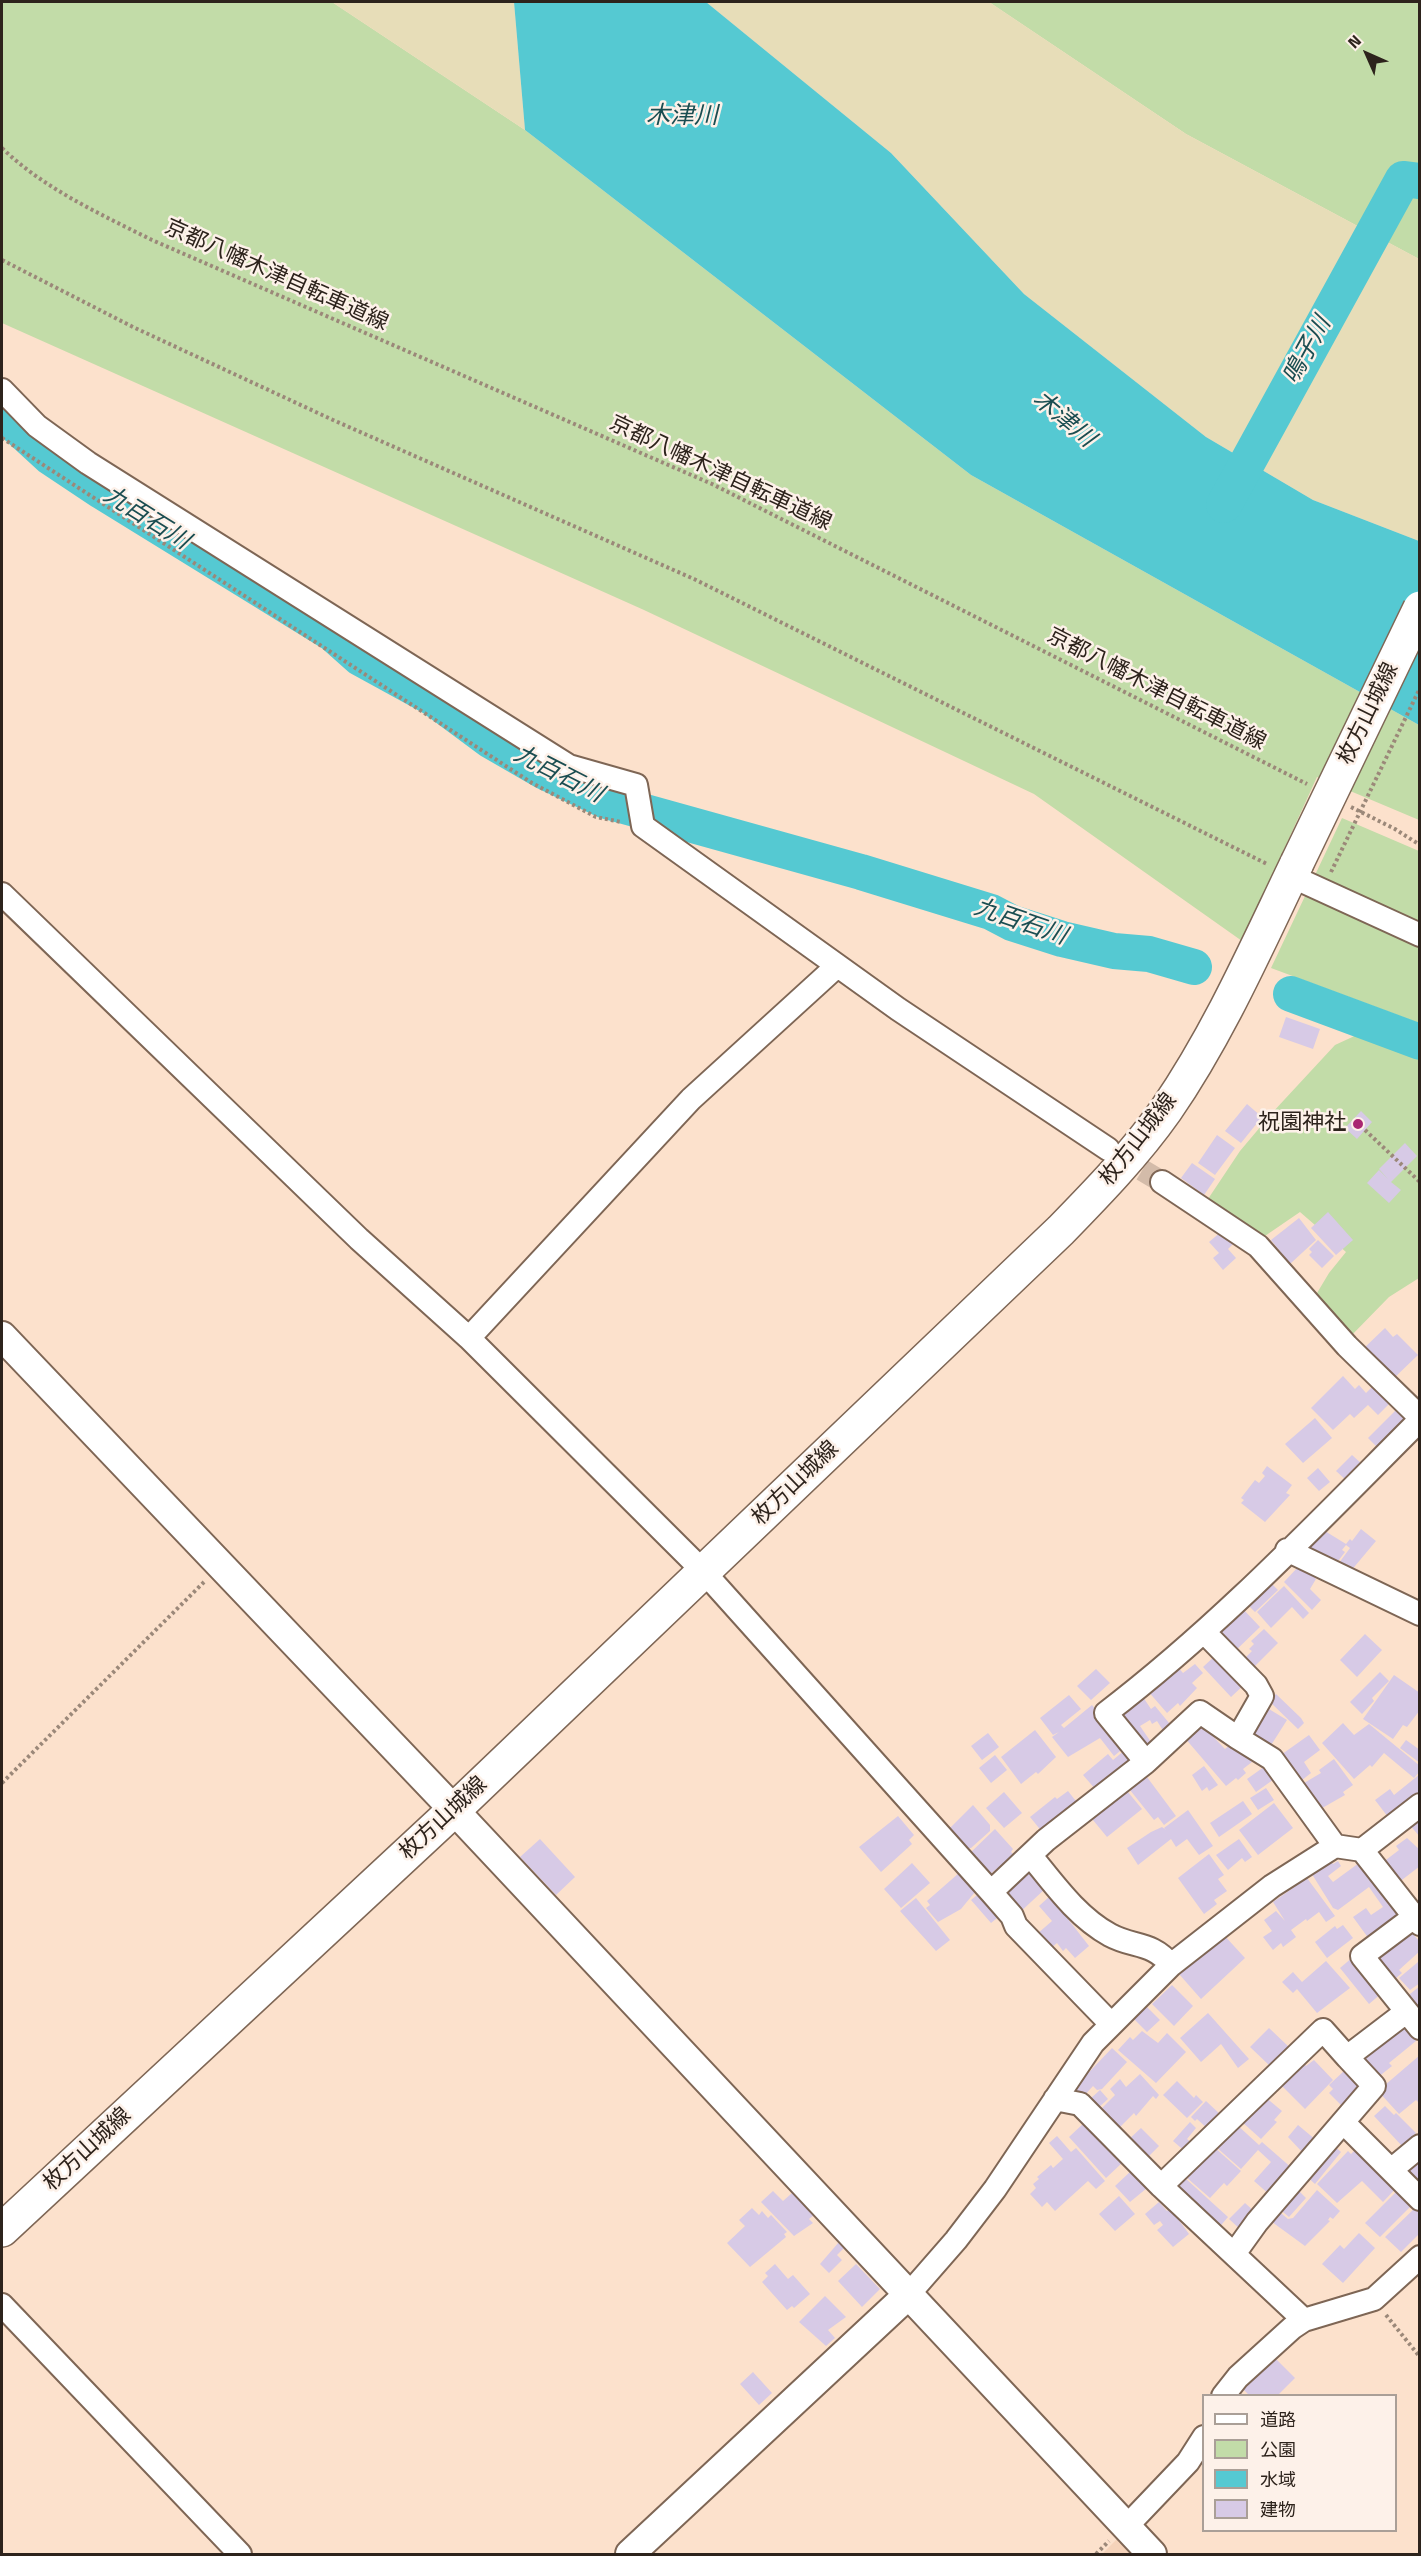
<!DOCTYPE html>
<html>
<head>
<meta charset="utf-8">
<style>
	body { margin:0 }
	#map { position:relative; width:1421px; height:2556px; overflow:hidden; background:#fce1cc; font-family:"Titillium Web","Noto Sans JP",sans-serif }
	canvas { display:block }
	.frame { position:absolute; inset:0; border:3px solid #2d231c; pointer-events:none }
	.legend { position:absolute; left:1202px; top:2394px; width:195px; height:138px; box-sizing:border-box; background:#fdf1e9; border:2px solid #aa9f97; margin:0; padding:8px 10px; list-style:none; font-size:18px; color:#2d231c }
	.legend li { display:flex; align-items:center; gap:12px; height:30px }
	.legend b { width:30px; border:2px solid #aa9f97 }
	.north { position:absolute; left:1337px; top:24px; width:60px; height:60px; -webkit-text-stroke:4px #fdf1e9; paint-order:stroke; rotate:315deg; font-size:16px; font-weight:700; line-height:24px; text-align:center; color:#2d231c }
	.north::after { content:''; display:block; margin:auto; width:21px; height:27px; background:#2d231c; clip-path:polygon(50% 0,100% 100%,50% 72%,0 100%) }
</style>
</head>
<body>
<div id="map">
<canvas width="1421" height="2556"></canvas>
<div class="frame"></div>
<ul class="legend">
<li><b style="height:8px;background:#fff"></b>道路</li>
<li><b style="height:16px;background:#c2dca8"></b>公園</li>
<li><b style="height:16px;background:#55c9d2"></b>水域</li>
<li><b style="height:16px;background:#d7cae6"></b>建物</li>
</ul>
<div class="north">N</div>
</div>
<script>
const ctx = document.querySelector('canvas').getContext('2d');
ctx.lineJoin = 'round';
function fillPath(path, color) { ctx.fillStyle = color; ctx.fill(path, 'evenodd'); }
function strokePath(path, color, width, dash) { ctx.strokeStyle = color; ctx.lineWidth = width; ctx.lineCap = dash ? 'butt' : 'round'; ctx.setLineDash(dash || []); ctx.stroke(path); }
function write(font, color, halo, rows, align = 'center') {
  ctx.font = font + ' "Titillium Web","Noto Sans JP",sans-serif'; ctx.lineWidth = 5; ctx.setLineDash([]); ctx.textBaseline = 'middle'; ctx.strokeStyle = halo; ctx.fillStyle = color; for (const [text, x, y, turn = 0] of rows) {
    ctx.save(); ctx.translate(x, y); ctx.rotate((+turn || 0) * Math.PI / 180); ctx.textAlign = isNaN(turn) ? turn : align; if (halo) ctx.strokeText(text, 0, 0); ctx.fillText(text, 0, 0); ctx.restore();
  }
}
const built = new Path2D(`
	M1117,2539H1122L1136,2554H1102Z`);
const green = new Path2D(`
	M2,2H332L525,130L971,475L1419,725V820L1317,777L1242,941L1034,794L644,610L2,323Z
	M989,2H1419V259L1186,134Z
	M1342,818L1419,851V1023L1271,968Z
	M1361,1033L1384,1038L1419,1056V1278L1389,1297L1348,1339L1324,1310L1317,1293L1329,1273L1346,1252L1300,1212L1262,1238L1253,1237L1208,1199L1240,1151L1272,1113L1335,1045Z`);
const sand = new Path2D(`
	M332,2H514L525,130Z
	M706,2H989L1186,134L1419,259V541L1313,500L1206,437L1024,294L891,153Z`);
const water = new Path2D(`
	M514,2H706L891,153L1024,294L1206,437L1313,500L1419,541V725L971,475L525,130Z`);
const river = new Path2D(`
	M2,413L50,457L101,491L333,634L360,658L433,698L491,741L543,771L606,801L861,872L991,912L1012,923L1062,939L1114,951L1149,954L1194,967
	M1224,505L1403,179L1420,181
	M1291,994L1420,1042`);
const building = new Path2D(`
	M1286,1017L1320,1029L1313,1049L1279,1037Z
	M1247,1104L1262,1117L1241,1143L1225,1131Z
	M1361,1111L1372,1122L1357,1139L1345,1128Z
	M1217,1135L1235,1148L1215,1175L1198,1163Z
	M1405,1143L1417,1156L1391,1182L1401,1190L1389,1203L1367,1183L1379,1170L1388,1179L1379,1169Z
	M1192,1163L1215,1179L1204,1195L1181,1178Z
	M1328,1212L1353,1240L1336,1255L1311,1228Z
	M1299,1218L1316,1240L1290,1264L1271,1240Z
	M1222,1231L1233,1244L1228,1249L1236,1258L1223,1270L1213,1258L1219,1253L1209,1242Z
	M1318,1240L1334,1256L1322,1268L1309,1255L1312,1252L1309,1249Z
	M1385,1328L1393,1337L1397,1334L1418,1355L1392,1380L1363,1349Z
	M1343,1376L1355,1389L1359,1385L1366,1393L1376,1383L1393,1400L1378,1415L1368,1405L1354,1418L1350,1414L1333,1430L1311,1408Z
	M1398,1408L1409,1418L1379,1449L1368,1438Z
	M1315,1418L1332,1438L1303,1463L1285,1444Z
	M1352,1455L1362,1464L1347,1481L1336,1471Z
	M1267,1466L1292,1485L1286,1493L1290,1495L1265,1522L1241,1503L1244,1500L1241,1498L1255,1480L1259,1483L1265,1476L1262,1473Z
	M1318,1468L1330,1482L1319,1491L1307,1478Z
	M1320,1528L1346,1544L1350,1539L1352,1541L1361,1529L1376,1541L1350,1572L1339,1563L1350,1548L1346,1545L1342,1550L1345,1552L1332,1569L1300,1547Z
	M1303,1566L1316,1579L1310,1589L1321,1600L1312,1610L1284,1582L1298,1567L1300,1569Z
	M1268,1580L1278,1590L1255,1612L1245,1602Z
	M1284,1586L1309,1613L1303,1619L1292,1607L1271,1628L1257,1612Z
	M1243,1609L1260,1627L1232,1654L1216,1630Z
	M1264,1629L1278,1643L1250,1671L1241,1662L1252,1651L1249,1649L1254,1644L1251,1641Z
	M1365,1634L1382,1650L1357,1677L1340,1660Z
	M1217,1654L1246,1683L1231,1697L1203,1667Z
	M1195,1664L1203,1673L1192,1683L1197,1688L1180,1706L1178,1703L1167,1713L1147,1690L1176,1665L1183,1673Z
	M1096,1669L1110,1683L1091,1700L1077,1686Z
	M1380,1672L1389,1681L1372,1698L1374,1701L1362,1714L1350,1702Z
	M1394,1675L1420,1693V1710L1407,1727L1403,1725L1393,1739L1363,1719Z
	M1141,1694L1151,1709L1155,1706L1174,1729L1166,1735L1157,1721L1152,1724L1150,1720L1140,1726L1151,1742L1140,1749L1114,1712Z
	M1276,1694L1301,1718L1304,1723L1298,1729L1269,1701Z
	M1069,1695L1081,1709L1061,1725L1064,1728L1092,1705L1125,1747L1114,1756L1100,1738L1068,1757L1052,1737L1059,1732L1053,1735L1040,1718Z
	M1264,1706L1287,1720L1268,1750L1245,1736Z
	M1343,1723L1354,1735L1369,1724L1420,1766V1771L1414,1778L1384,1753L1372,1767L1370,1765L1354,1779L1322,1743Z
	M1201,1724L1225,1749L1235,1741L1252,1762L1243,1769L1246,1773L1238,1780L1236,1778L1226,1786L1184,1737Z
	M1035,1730L1056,1757L1038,1774L1036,1772L1021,1784L1001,1757Z
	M988,1733L999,1747L982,1760L971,1746Z
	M1309,1735L1320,1750L1304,1762L1311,1773L1297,1784L1278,1757Z
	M1406,1740L1420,1750V1763L1400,1748Z
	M1126,1749L1136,1760L1096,1790L1083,1775L1108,1754L1113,1760Z
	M995,1755L1007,1770L991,1783L979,1768Z
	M1334,1759L1353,1785L1343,1792L1345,1795L1317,1811L1299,1786L1321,1773L1319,1770Z
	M1268,1764L1277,1777L1256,1792L1247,1779Z
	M1204,1766L1218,1785L1209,1791L1207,1787L1202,1791L1192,1775Z
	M1420,1774V1794L1388,1817L1375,1800L1390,1789L1394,1795Z
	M1147,1777L1176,1816L1164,1825L1158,1817L1154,1820L1130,1790Z
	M1123,1786L1142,1809L1107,1837L1088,1814Z
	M1266,1788L1274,1800L1258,1810L1250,1798Z
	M1068,1791L1079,1805L1043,1833L1030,1817L1055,1797L1057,1799Z
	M1004,1792L1022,1813L1004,1828L986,1808Z
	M1243,1801L1252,1814L1219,1837L1210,1823Z
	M1274,1803L1293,1828L1258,1855L1239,1830Z
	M973,1805L990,1825V1831L971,1848H964L948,1830Z
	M1188,1810L1213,1846L1199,1855L1187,1839L1176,1847L1171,1839L1138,1865L1127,1848L1151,1832L1162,1827L1166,1830L1164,1828Z
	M1420,1814V1837L1408,1823Z
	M898,1816L914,1835L909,1840L912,1844L881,1872L859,1847Z
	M995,1829L1013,1849L1011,1852L1014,1855L989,1875L969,1854Z
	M1407,1838L1420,1850V1866L1398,1883L1382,1863L1399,1850L1396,1846Z
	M540,1839L575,1877L556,1895L520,1857Z
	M1239,1839L1252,1857L1245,1862L1242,1858L1228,1870L1216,1855Z
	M1209,1854L1224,1875L1218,1879L1227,1891L1214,1900L1217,1904L1204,1914L1178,1878Z
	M1328,1857L1333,1864L1338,1861L1341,1866L1328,1876L1333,1882L1359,1863L1402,1916L1369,1939L1353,1917L1366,1908L1371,1915L1383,1907L1369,1887L1338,1910L1333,1908L1310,1871Z
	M912,1863L930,1883L901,1908L884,1889Z
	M1029,1871L1045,1889L1018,1914L1000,1894Z
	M959,1873L975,1892L961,1909L938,1922L926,1908L930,1905L927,1901Z
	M1307,1878L1335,1916L1326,1922L1319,1912L1307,1921L1306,1919L1291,1930L1296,1937L1283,1947L1281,1943L1273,1950L1263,1937L1272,1931L1264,1920L1276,1911L1285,1921L1273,1902Z
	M982,1891L1002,1914L991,1923L971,1900Z
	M1050,1896L1089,1946L1075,1958L1066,1948L1063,1951L1057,1943L1050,1949L1037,1934L1052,1921L1039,1906Z
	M916,1898L950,1940L936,1951L900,1911Z
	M1343,1925L1353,1938L1327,1958L1315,1942L1335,1926L1337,1929Z
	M1412,1933L1420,1942V1951L1399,1970L1402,1973L1390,1983L1370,1957L1398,1935L1403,1940Z
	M1223,1934L1245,1958L1201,1999L1179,1974Z
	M1353,1957L1382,1993L1369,2004L1340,1968Z
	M1326,1961L1350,1988L1317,2013L1297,1989L1293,1993L1282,1982L1293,1972L1302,1982Z
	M1418,1962L1420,1983L1410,1990L1399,1978Z
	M1172,1985L1193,2006L1174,2026L1152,2004Z
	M1420,1986V2015L1405,1998Z
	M1146,2006L1160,2020L1147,2032L1134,2019Z
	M1208,2013L1249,2059L1238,2068L1221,2044L1201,2062L1180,2038Z
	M1403,2024L1416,2041L1389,2063L1392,2066L1377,2078L1361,2059Z
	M1269,2028L1289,2047L1270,2066L1250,2047Z
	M1142,2031L1158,2043L1167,2033L1186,2052L1156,2083L1118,2050L1130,2037L1133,2040Z
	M1112,2048L1127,2062L1102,2089L1097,2090L1093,2086L1083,2097L1074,2088Z
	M1420,2055V2104L1416,2100L1399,2114L1378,2091Z
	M1314,2060L1333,2080L1305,2109L1282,2086L1305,2064L1306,2066Z
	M1345,2070L1364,2089L1345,2109L1329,2093L1333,2089L1329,2085Z
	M1140,2074L1159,2095L1156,2099L1153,2096L1136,2116L1134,2113L1120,2127L1102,2108L1115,2095L1110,2089L1120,2079L1126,2087Z
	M1177,2081L1194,2098L1196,2095L1203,2102L1187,2118L1163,2095Z
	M1100,2090L1108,2099L1098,2108L1090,2099Z
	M1264,2096L1282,2111L1274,2120L1277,2122L1261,2139L1241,2121Z
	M1206,2101L1222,2116L1209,2130L1197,2119L1195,2121L1191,2117Z
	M1385,2106L1394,2115L1396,2113L1416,2133L1402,2146L1374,2116Z
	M1085,2122L1122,2163L1106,2178L1069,2137Z
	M1190,2122L1196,2128L1187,2139L1194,2145L1187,2153L1173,2141Z
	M1235,2123L1259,2145L1262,2142L1293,2169L1270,2195L1254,2181L1271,2162L1258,2150L1241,2169L1215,2146Z
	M1298,2125L1316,2140L1304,2154L1288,2137Z
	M1141,2128L1159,2146L1145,2160L1127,2141Z
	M1057,2136L1071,2152L1076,2148L1105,2181L1096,2189L1088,2181L1055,2211L1047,2202L1042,2207L1030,2194L1036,2188L1033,2184L1039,2179L1037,2177L1051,2165L1053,2168L1063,2159L1049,2143Z
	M1332,2144L1341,2152L1315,2184L1305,2175Z
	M1214,2147L1241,2171L1227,2186L1224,2183L1210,2198L1186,2177Z
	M1358,2147L1399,2185L1383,2202L1362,2181L1337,2203L1317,2184L1348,2151L1351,2154Z
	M1413,2157L1420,2164V2191L1399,2172Z
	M1131,2171L1147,2188L1130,2202L1115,2186Z
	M1185,2178L1228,2217L1217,2230L1176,2188Z
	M1295,2187L1306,2198L1289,2217L1277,2207Z
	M1317,2190L1340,2211L1333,2219L1330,2217L1328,2220L1330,2221L1305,2246L1268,2219L1276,2209L1288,2219L1293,2218Z
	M1398,2190L1413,2204L1380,2237L1365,2223Z
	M773,2191L783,2201L792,2193L814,2215L809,2219L813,2223L794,2236L761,2202Z
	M1119,2196L1135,2214L1115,2231L1099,2214Z
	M1159,2202L1167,2211L1170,2208L1189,2234L1173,2247L1157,2230L1163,2225L1160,2221L1154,2225L1145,2214Z
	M1245,2203L1256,2213L1241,2230L1229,2219Z
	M1416,2207L1420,2211V2236L1418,2235L1401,2252L1385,2237Z
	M752,2208L759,2215L762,2211L768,2218L771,2215L787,2232L784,2234L786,2237L750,2267L727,2243L745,2226L739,2220Z
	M1359,2233L1375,2248L1343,2283L1322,2264L1340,2245L1344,2249Z
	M839,2242L845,2247L837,2255L842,2260L829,2273L820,2264Z
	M775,2264L788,2279L793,2275L810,2294L794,2308L792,2306L787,2310L762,2282L768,2276L765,2273Z
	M856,2264L880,2289L862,2307L838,2281Z
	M825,2296L846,2317L828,2330L835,2338L826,2346L799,2322Z
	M1273,2356L1295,2378L1277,2396H1250L1241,2387Z
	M753,2372L772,2393L759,2405L740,2384Z`);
const minorTunnel = new Path2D(`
	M1114,1153L1162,1182`);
const path = new Path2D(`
	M2,148C43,188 100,214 152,240L712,484L1307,784
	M2,260L133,327L333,420L694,579L1267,864
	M2,438L532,783L596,817L621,822
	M1351,807L1395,829L1420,845
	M1365,1130L1420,1182
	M2,1783L205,1581
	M1386,2315L1420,2357
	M1096,2554L1109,2541`);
const minor = new Path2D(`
	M2,390L37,426L88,463L569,766L636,785L643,826L898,1009L1108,1149
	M1291,876L1420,935
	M2,894L359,1239L469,1338L704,1572L991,1892L1012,1916L1016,1926L1111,2024
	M1162,1182L1258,1246L1347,1346L1420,1417
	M469,1338L691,1099L837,966
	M1287,1550L1420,1614
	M1204,1632L1256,1685L1262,1696L1238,1738L1272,1759L1335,1846
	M1146,1762L1106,1713C1220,1626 1319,1521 1420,1420
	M1362,1850L1420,1805
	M1031,1856C1054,1884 1077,1917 1110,1935C1134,1948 1151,1941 1171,1965
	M991,1892L1046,1840L1146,1762L1200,1712L1238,1738
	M1414,1917L1362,1956L1420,2028
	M1055,2099L1080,2104L1161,2186L1304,2320
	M1343,2122L1420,2199
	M1391,2170L1420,2146
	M1161,2186L1323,2030L1347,2057L1406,2012
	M1234,2254L1257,2222L1374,2086L1347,2057
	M908,2295L956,2240L995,2189L1093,2043L1171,1965L1272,1886L1335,1846L1362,1850L1420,1924
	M2,2305L240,2554
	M1223,2396L1238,2377L1292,2328L1304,2320L1374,2299L1420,2257
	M1126,2527L1188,2462L1204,2437`);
const tertiary = new Path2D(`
	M2,1336L454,1810L1152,2554
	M630,2554L908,2295`);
const primary = new Path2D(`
	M2,2230L454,1810L1061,1230C1098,1192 1135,1154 1166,1110C1219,1033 1257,946 1297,863`);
const pathBridge = new Path2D(`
	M1331,872L1420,688`);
const primaryBridge = new Path2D(`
	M1297,863L1420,608`);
const markers = [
	[1358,1124,6,"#a92672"]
];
const streetNames = [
	["京都八幡木津自転車道線",276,276,24],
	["京都八幡木津自転車道線",720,474,25],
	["京都八幡木津自転車道線",1156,690,27],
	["枚方山城線",1369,714,-64],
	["枚方山城線",1139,1140,-52],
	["枚方山城線",796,1484,-44],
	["枚方山城線",444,1819,-43],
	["枚方山城線",88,2150,-43]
];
const poiNames = [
	["祝園神社",1346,1124]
];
const waterNames = [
	["木津川",682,117],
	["鳴子川",1308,351,-61],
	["木津川",1063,420,40],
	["九百石川",146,519,32],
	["九百石川",558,775,27],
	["九百石川",1020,923,19]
];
fillPath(built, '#f5d3ba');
fillPath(green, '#c2dca8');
fillPath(sand, '#e7ddb8');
fillPath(water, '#55c9d2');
strokePath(river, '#55c9d2', 36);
fillPath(building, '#d7cae6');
strokePath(minorTunnel, '#d3bba9', 22, [22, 11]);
strokePath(minor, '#7e6655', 26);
strokePath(tertiary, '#7e6655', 32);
strokePath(primary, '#7e6655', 36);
strokePath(path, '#9b8879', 4, [3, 3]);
strokePath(minor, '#fff', 22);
strokePath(tertiary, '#fff', 28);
strokePath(primary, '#fff', 33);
strokePath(primaryBridge, '#7e6655', 36, []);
strokePath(pathBridge, '#9b8879', 4, [3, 3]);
strokePath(primaryBridge, '#fff', 33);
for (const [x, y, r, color] of markers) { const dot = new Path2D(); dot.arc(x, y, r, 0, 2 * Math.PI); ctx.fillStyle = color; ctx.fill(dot); strokePath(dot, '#fdf1e9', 2); }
write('22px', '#2d231c', '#fdf1e9', streetNames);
write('22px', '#2d231c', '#fdf1e9', poiNames, 'right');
write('italic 24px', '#1a4d51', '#fdf1e9', waterNames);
</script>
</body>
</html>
